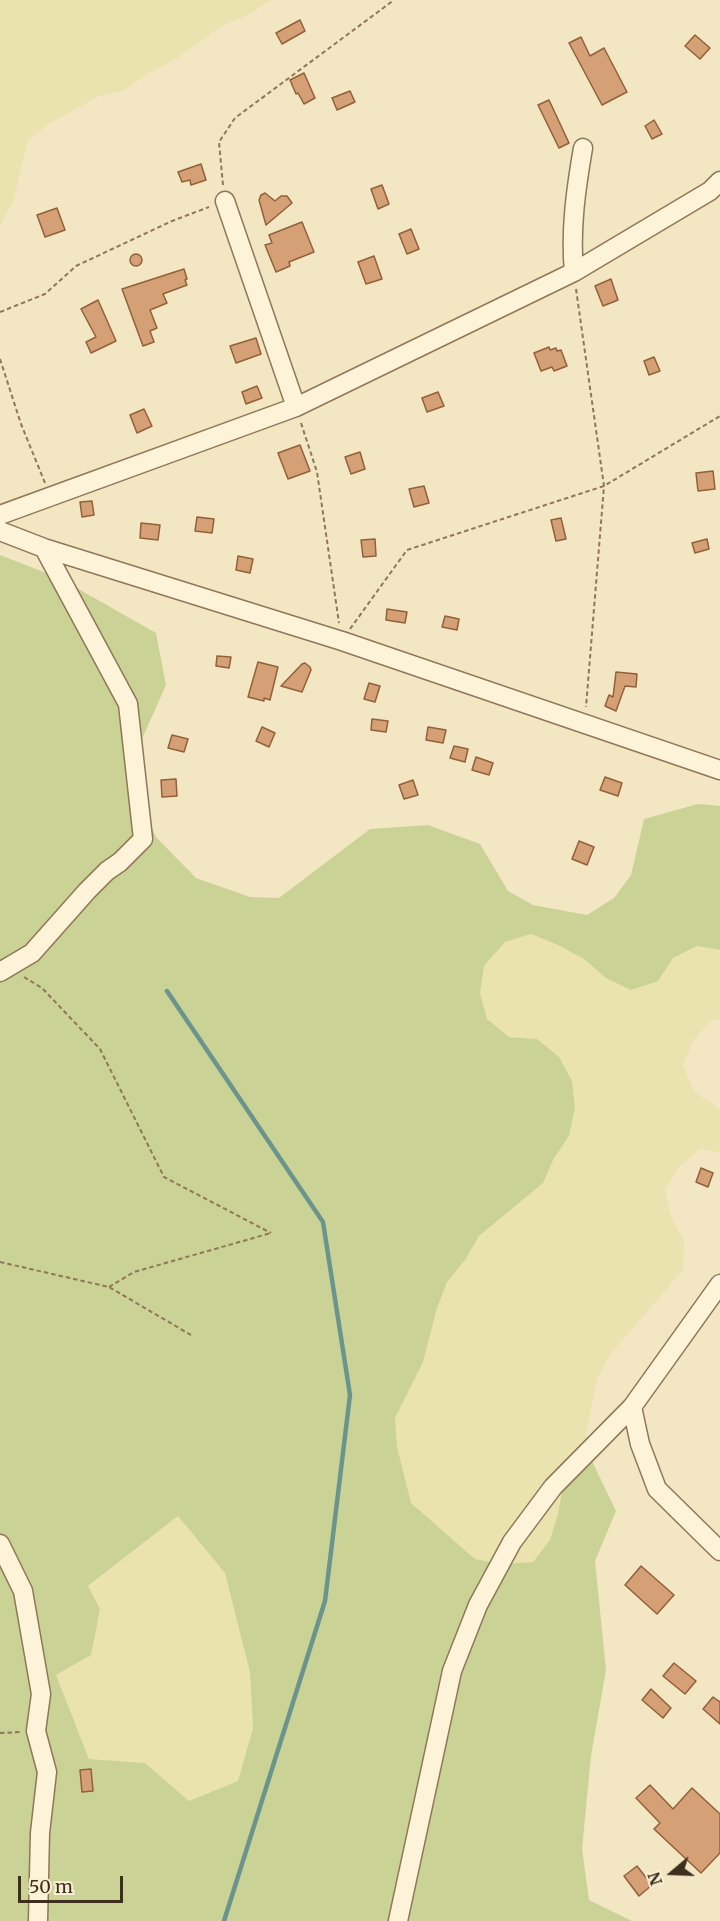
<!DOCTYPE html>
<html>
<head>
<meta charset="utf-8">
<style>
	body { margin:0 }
	#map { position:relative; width:720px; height:1921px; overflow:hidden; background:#f3e6c3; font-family:Merriweather,serif }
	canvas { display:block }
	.north { position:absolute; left:642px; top:1843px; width:60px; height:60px; -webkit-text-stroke:4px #f9f0d4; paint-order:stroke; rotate:251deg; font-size:16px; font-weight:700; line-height:24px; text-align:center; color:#3e2e1d }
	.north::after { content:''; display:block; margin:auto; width:21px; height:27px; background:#3e2e1d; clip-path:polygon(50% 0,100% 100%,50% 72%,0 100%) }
	.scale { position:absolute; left:18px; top:1876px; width:105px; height:27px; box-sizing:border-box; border:3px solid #3e2e1d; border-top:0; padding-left:8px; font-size:18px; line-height:21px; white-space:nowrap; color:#3e2e1d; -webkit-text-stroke:4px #f9f0d4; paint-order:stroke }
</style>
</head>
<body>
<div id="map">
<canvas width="720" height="1921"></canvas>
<div class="north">N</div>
<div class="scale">50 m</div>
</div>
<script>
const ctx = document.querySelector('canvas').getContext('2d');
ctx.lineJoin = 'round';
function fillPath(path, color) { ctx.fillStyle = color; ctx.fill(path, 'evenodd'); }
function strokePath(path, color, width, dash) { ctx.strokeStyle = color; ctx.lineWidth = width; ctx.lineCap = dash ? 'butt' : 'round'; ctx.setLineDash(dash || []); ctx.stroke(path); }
const farmland = new Path2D(`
	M0,0H272L247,15L220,27L174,60L148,73L125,90L99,96L48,124L27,142L14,199L0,226Z
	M531,934L558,945L584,959L606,978L658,981L673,958L697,946L720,950V1020H711L693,1041L683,1065L694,1092L720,1109V1152L700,1149L679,1167L665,1190L671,1217L684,1241L683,1270L611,1353L597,1378L586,1433L591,1459L558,1514L550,1541L533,1562L502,1564L475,1559L411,1503L397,1447L395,1418L423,1362L437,1308L447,1282L465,1260L479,1236L543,1183L554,1158L569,1136L575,1108L572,1081L537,1039L509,1037L487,1019L480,993L484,966L505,942Z
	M178,1516L225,1573L250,1672L253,1728L238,1781L189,1801L145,1763L89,1759L56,1675L91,1655L88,1587Z`);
const green = new Path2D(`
	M0,555L59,578L156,633L166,685L133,759V787L156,837L196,878L250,897L279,898L370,829L428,825L480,844L508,891L533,905L587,915L614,898L631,875L644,819L698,804L720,806V950L697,946L673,958L658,981L631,990L606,978L584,959L558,945L531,934L505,942L484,966L480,993L487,1019L509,1037L537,1039L559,1057L572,1081L575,1108L569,1136L554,1158L543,1183L479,1236L465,1260L447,1282L437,1308L423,1362L395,1418L397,1447L411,1503L475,1559L502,1564L533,1562L550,1540L558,1514L563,1486L591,1459L616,1511L595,1561L606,1670L591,1756L582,1849L589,1900L632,1921H0ZM178,1516L225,1573L250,1672L253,1728L238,1781L189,1801L145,1763L89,1759L56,1675L91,1655L100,1609L88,1586Z`);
const stream = new Path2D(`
	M167,991L323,1222L350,1395L325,1601L224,1921`);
const building = new Path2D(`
	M300,20L305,31L282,44L276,33Z
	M695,35L710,48L700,59L685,46Z
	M581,37L590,56L604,48L627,92L602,105L569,43Z
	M304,73L315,98L304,104L298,93L296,94L290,80Z
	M350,91L355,102L337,110L332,98Z
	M549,100L569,143L559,148L538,105Z
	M654,120L662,134L652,139L645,126Z
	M201,164L206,180L191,185L190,180L182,182L178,172Z
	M382,185L389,204L378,209L371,189Z
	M265,193L275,201L281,196H287L292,203L266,225L259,200L261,195Z
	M57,208L65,230L45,237L37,215Z
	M302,222L314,252L289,262L290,266L276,272L265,245L272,243L269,235Z
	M411,229L419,249L407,254L399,234Z
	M130 260a6 6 0 1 1 12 0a6 6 0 1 1-12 0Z
	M374,256L382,279L366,284L358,262Z
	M184,269L187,279L185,280L187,285L163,294L167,303L150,310L157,328L150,331L154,342L143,346L122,289Z
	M611,279L618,300L603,306L595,286Z
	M98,300L116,341L91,353L86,342L96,337L81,309Z
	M256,338L261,354L236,363L230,346Z
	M549,347L550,350L556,348L557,351L561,350L567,366L554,371L552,367L541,371L534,353Z
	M654,357L660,371L649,375L644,361Z
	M257,386L262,398L246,404L242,392Z
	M438,392L444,406L427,412L422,398Z
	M144,409L152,426L137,433L130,415Z
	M300,445L310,471L288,479L278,453Z
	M360,452L365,469L351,474L345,457Z
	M713,471L715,489L698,491L696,473Z
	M424,486L429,503L414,507L409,489Z
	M92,501L94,515L82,517L80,502Z
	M197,517L214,519L212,533L195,531Z
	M561,518L566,539L556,541L551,520Z
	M141,523L160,525L158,540L140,538Z
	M375,539L376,556L363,557L361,540Z
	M707,539L709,549L695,553L692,543Z
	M238,556L253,559L250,573L236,570Z
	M387,609L407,612L405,623L386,620Z
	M445,616L459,619L457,630L442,627Z
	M217,656L231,657L229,668L216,666Z
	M258,662L278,667L270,700L264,698V701L248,697Z
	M305,663L310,667L311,670L302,692L281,686L302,664Z
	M616,672L637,674L636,687L625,686L616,711L605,706L609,695L613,697Z
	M369,683L380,686L375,702L364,699Z
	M372,719L388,721L386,732L371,730Z
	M262,727L275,733L269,747L256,741Z
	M428,727L446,730L443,743L426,740Z
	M172,735L188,739L184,752L168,748Z
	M454,746L468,749L465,762L450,758Z
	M476,757L493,763L489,775L472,770Z
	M605,777L622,783L618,796L600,790Z
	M176,779L177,796L162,797L161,780Z
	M413,780L418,795L404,799L399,785Z
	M579,841L594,847L587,865L572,859Z
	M701,1168L713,1173L708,1187L696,1182Z
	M641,1566L674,1595L657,1614L625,1585Z
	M674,1663L696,1681L685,1694L663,1676Z
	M651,1689L671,1708L663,1718L642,1700Z
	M713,1697L720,1702V1724L703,1709Z
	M91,1769L93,1791L82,1792L80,1770Z
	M650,1785L673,1809L692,1788L720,1814V1853L701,1873L654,1829L660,1823L636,1798Z
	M637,1866L652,1885L639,1896L624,1876Z`);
const path = new Path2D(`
	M223,185L219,142L235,118L394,0
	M576,289L604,486L586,707
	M0,312L45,294L76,266L172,221L209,207
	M0,359L21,424L45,483
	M301,423L317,472L339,623
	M350,629L407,550L604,486L720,416
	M24,977L42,988L100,1049L164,1177L271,1233
	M0,1262L109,1287L191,1335
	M109,1287L134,1272L271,1233
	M0,1733L21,1732`);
const minor = new Path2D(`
	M225,201L296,407
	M574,272C570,230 576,189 583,148
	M0,515L296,407L574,272L710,191L720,181
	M0,531L44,548L342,641L720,770
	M0,972L32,953L87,891L107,871L120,862L143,839L128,704L44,548
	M632,1407L640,1444L657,1489L720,1551
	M0,1544L23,1591L41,1694L36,1731L47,1772L40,1833L38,1921
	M398,1921L452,1671L478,1605L512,1542L553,1487L632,1407L720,1284`);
fillPath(farmland, '#eae2af');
fillPath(green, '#cad395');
strokePath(stream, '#6b958c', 4.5);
fillPath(building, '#d5a075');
strokePath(building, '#92603a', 1.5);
strokePath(minor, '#907757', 21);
strokePath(path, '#907757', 2, [4.5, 3]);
strokePath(minor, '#fcf3d8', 18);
</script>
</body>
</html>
